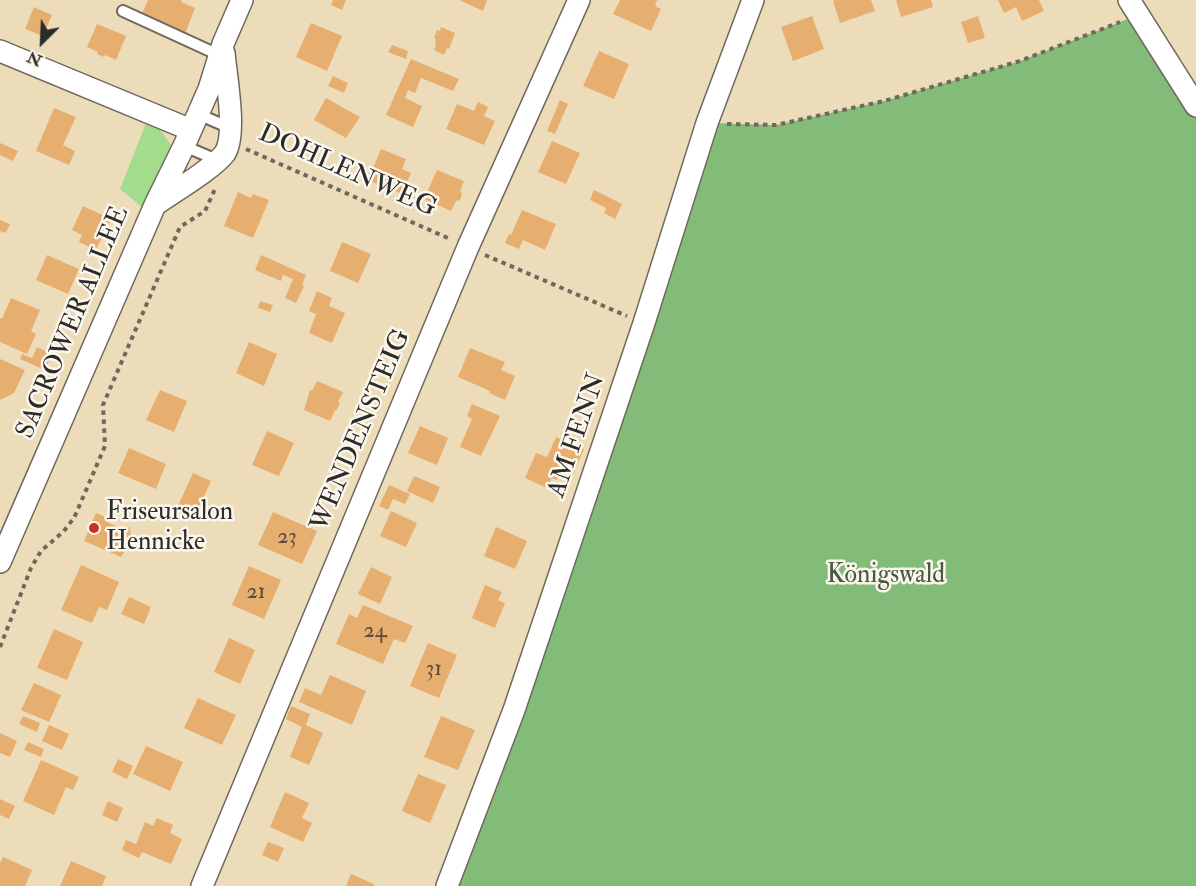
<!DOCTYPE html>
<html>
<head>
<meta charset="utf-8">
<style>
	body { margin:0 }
	#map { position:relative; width:1196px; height:886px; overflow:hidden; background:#eddcba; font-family:"IM FELL Double Pica",serif }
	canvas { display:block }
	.north { position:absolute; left:12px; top:12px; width:60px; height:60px; -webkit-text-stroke:4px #fbf7ec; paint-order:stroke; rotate:204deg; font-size:16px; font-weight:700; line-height:24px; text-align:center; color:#2b2b2b }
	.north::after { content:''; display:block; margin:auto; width:21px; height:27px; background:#2b2b2b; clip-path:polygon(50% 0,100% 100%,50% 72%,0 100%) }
</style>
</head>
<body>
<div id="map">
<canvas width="1196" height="886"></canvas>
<div class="north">N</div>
</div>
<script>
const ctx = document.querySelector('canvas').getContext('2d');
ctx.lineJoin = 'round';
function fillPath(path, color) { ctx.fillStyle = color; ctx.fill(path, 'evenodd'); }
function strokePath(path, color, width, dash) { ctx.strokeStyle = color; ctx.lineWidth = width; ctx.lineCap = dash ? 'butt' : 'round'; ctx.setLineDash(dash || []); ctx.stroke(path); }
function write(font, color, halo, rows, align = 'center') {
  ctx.font = font + ' "IM FELL Double Pica",serif'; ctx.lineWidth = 5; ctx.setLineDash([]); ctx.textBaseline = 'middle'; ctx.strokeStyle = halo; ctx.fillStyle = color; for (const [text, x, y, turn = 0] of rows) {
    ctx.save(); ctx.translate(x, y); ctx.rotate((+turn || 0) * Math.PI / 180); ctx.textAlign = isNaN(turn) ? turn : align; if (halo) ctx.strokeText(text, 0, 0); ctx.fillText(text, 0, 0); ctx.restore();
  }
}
const green = new Path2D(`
	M146,123L161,131L171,145L144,209L120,189Z`);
const forest = new Path2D(`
	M1138,15L1196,106V886H447L707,123L776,125L884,101L1020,61Z`);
const building = new Path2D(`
	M148,0H182L181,2L195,8L185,34L141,16Z
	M333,0H346L342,10L331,5Z
	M459,0H487L483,11Z
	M620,0H657L655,6L661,9L651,31L613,14Z
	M836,0H871L875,11L840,23L833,1Z
	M896,0H931L933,7L901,17Z
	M998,0H1039L1044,11L1022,21L1016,7L1004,13Z
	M34,7L52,15L43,36L25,29Z
	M812,16L824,49L793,61L781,27Z
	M978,16L985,38L968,43L961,22Z
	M311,23L342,36L327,71L296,57Z
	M97,24L126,36L116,60L105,55L104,57L97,54L98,52L87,47Z
	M441,27L455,33L449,49L447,48L444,55L434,50L436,44L435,43L436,39L434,38L437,30L440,31Z
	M392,45L408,51L406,59L388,52Z
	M599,51L629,64L614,99L583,86Z
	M411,59L459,79L453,91L421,78L415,93L408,90L405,98L422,106L413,127L386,115Z
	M333,76L348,83L344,93L328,86Z
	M326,98L360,117L346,138L314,120Z
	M560,100L568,104L555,134L547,131Z
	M478,102L488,107L484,116L495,121L484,145L446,129L457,104L474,111Z
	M54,108L76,117L63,145L75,151L69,165L36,151Z
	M552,141L580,153L566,184L538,172Z
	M0,143L18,151L13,161L0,155Z
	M381,149L406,159L402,169L411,173L402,194L368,180Z
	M437,170L464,181L460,191L462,194L460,200L456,201L451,211L424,199Z
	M594,190L622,204L615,219L604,213L606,208L590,200Z
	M238,192L251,198L253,194L269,200L253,238L224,226Z
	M83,206L111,219L96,250L79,242L82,235L72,230Z
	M522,210L556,224L545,250L523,240L519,249L505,243L509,234L511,235Z
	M0,220L10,224L6,233L0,231Z
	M342,242L371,254L358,283L330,271Z
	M47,255L79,269L68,294L36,280Z
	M261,255L306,275L302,285L304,286L296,303L285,298L293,279L283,275L281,281L255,270Z
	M317,291L332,298L329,306L345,313L332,343L309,333L316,314L309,311Z
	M11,298L40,310L31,331L36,334L27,354L0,342V318L2,319Z
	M260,301L273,305L270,312L258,308Z
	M249,342L277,354L264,386L236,373Z
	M37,347L52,354L45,370L20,359L22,354L32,358Z
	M470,348L505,362L501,370L515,376L505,400L489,393L490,391L458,377Z
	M0,359L25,370L14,393L0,400Z
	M317,381L343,392L338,402L340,403L336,411L335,410L330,421L304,410L310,390L312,391Z
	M160,390L187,401L174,432L146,420Z
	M472,404L500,416L481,456L460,447L472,419L467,416Z
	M420,426L448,438L437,465L408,453Z
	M267,431L294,443L279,476L252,465Z
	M556,437L584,449L572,477L560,472L557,480L552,478L547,488L525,478L536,453L547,457Z
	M129,448L166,464L156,489L118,473Z
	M193,473L211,481L194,518L176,510Z
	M414,476L440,487L433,503L407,491Z
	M389,485L410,494L405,504L393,499L388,510L379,506Z
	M391,511L417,523L406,547L380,536Z
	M273,512L317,531L302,564L258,545Z
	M96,513L108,518L107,522L120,528L126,526L130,528L131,535L128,543L130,544L121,557L84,541Z
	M496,527L527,541L515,569L484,556Z
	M81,565L119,582L107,610L99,607L92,623L61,610Z
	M249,566L281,580L264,619L232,605Z
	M371,567L392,577L380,604L358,594Z
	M485,585L502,592L498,600L505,603L495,628L472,618Z
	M129,597L151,607L144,624L121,614Z
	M363,605L413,626L405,643L394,639L383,664L336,644L349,614L357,618Z
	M54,629L83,642L67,680L37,668Z
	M229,638L255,650L240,684L214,672Z
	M428,643L457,655L439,698L410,686Z
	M330,675L366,691L352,725L299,702L305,688L321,695Z
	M34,683L61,695L49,722L21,710Z
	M198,698L236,715L222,745L184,728Z
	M291,706L310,714L306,725L323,733L309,765L290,757L302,727L286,719Z
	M23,716L40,723L37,732L19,724Z
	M441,716L475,730L458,770L424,757Z
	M49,725L69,734L62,750L42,741Z
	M0,733L17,741L10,757L0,753Z
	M28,742L44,749L41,757L24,750Z
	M146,746L183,762L170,791L133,774Z
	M118,759L133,766L127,779L112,772Z
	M41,760L79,777L73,790L66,787L54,815L23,801Z
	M418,774L446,785L430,823L402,811Z
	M285,792L309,803L302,818L312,823L303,842L270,827Z
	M0,799L15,806L9,819L0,815Z
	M108,801L123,808L117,822L102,815Z
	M157,818L173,825L170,833L182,839L171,864L142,852L139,858L122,850L126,840L136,844L145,822L153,826Z
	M268,842L284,848L278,862L262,855Z
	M3,857L32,870L25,886H0V863Z
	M71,861L106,876L102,886H60Z
	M351,874L374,884V886H346Z`);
const path = new Path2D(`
	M727,124L776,125L884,101L1020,61L1120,22
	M246,149L450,239
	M485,255L627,316
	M0,647L31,568L41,551L63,532L74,518L87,488L105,446L103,405L180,227L205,211L215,189`);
const service = new Path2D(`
	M123,11L219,55
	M198,114L230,128
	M184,146L217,160`);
const minor = new Path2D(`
	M1129,0L1196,106
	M0,51L191,130
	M158,203C175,191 214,168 225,153C237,134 226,76 224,53
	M0,562L155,205L184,146L209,89L223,44L242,0
	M202,886L468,247L579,0
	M447,886L514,710L644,323L707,123L753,0`);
const markers = [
	[94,528,6,"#c8321e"]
];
const numberNames = [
	["23",287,538],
	["21",256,593],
	["24",375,632],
	["31",434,670]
];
const streetNames = [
	["DOHLENWEG",347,172,24],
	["SACROWER ALLEE",74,323,-67],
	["WENDENSTEIG",362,431,-67],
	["AM FENN",578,436,-71]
];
const poiNames = [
	["Friseursalon",106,513],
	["Hennicke",106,543]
];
const parkNames = [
	["Königswald",886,576]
];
fillPath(green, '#a4dc8e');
fillPath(forest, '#83bc79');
fillPath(building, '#e6af70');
strokePath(service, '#6f695d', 14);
strokePath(minor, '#6f695d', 24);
strokePath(path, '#6f695d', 4, [4.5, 4.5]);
strokePath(service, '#fff', 10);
strokePath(minor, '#fff', 21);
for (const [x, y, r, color] of markers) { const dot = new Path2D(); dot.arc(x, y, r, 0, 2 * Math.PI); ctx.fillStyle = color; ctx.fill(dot); strokePath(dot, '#fbf7ec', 2); }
write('22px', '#5a4c3c', null, numberNames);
write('26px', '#2b2b2b', '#fbf7ec', streetNames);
write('26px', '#2b2b2b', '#fbf7ec', poiNames, 'left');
write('26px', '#495744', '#fbf7ec', parkNames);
</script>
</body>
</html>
